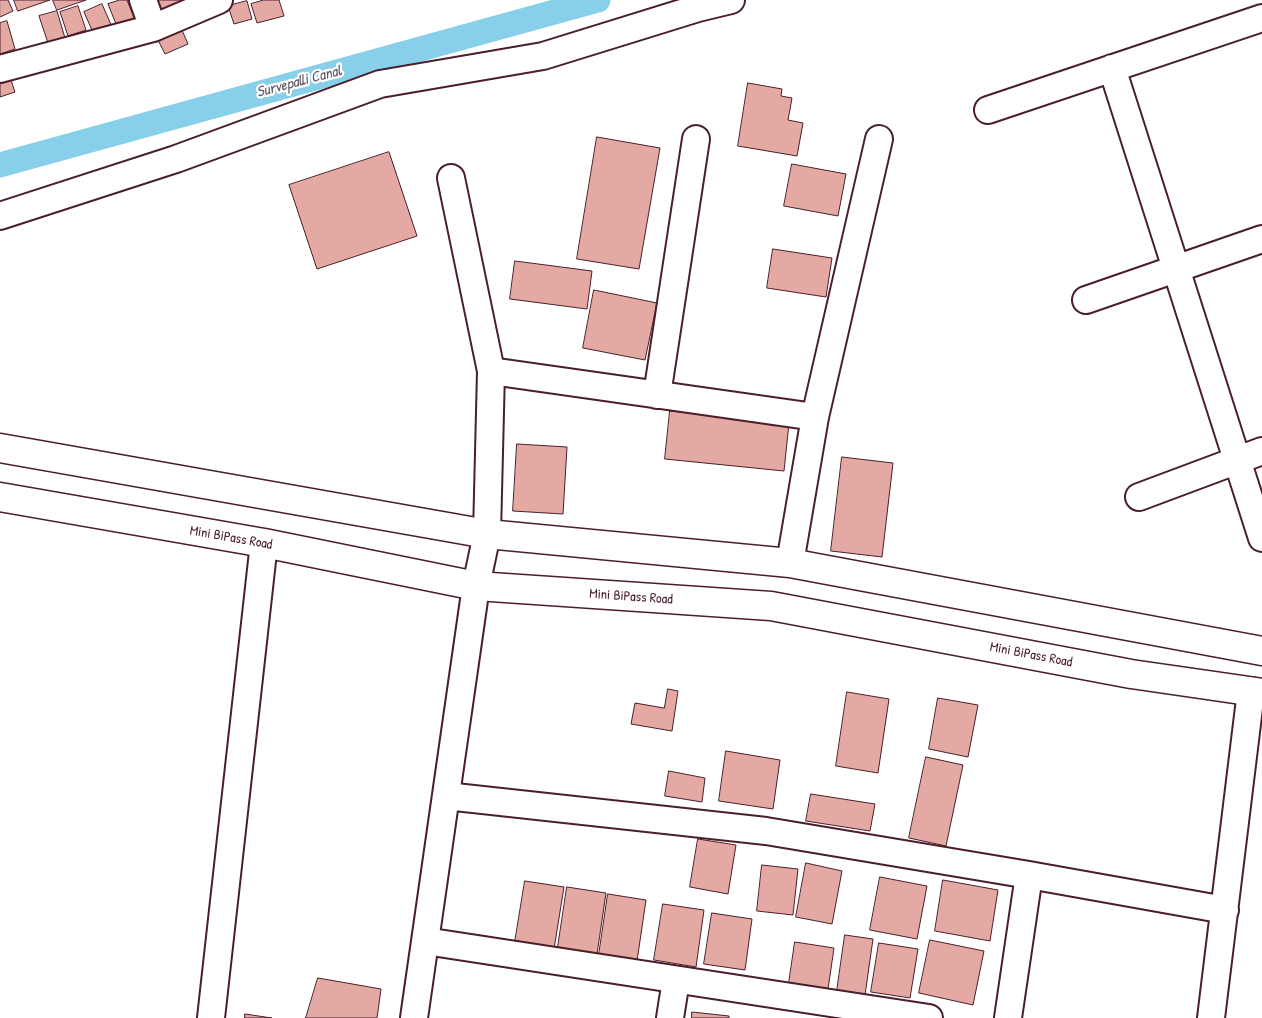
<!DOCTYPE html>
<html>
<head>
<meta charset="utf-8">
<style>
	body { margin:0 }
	canvas { display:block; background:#fff }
</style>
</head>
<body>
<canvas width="1262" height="1018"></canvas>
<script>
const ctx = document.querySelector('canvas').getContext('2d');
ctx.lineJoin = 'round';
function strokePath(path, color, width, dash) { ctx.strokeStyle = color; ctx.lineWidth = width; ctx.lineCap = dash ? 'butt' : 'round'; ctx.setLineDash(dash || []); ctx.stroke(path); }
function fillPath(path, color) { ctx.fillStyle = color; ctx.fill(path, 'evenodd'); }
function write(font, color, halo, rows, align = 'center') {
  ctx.font = font + ' "Patrick Hand",sans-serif'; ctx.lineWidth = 4.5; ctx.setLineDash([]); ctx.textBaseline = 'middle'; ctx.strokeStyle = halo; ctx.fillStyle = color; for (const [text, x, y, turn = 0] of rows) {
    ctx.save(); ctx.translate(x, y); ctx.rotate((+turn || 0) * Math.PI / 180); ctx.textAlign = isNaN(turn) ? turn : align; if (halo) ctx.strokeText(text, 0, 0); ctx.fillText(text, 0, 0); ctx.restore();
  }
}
const canal = new Path2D(`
	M0,165L598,0`);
const building = new Path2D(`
	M0,0H8L13,11L0,17Z
	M14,0H50L18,11Z
	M53,0H86L57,10Z
	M120,0H127L136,22L118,29L108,4Z
	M149,0H184L155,13Z
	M264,0H279L284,16L257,23L251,4Z
	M247,1L252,19L234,24L228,6Z
	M102,4L113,29L95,37L84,12Z
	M78,6L86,30L68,36L60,12Z
	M57,11L65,38L48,43L39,16Z
	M7,21L15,49L0,54V23Z
	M178,21L188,44L165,54L154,32Z
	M9,74L15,92L0,97V77Z
	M748,83L782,89L781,96L792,98L788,120L803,123L797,156L738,146Z
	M597,137L660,148L639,269L577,259Z
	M389,152L417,236L317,269L289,185Z
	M792,164L846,174L838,216L784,206Z
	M773,249L832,258L826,297L767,288Z
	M515,261L592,271L587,309L510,299Z
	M594,290L657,303L645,360L583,348Z
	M670,411L789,423L784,471L665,459Z
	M517,444L567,447L563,514L513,511Z
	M842,457L893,463L882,557L831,551Z
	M668,689L678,691L672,731L631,724L635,703L664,708Z
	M847,692L889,699L878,773L836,766Z
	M938,698L978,705L968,757L929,749Z
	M726,751L780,760L773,809L719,801Z
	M926,757L963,765L946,846L909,838Z
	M669,771L705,778L702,802L665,796Z
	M811,794L875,804L870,831L806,821Z
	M698,839L736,845L728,894L690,887Z
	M806,863L842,871L832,924L796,917Z
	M762,865L798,869L793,915L757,911Z
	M880,877L927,886L917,939L870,930Z
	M943,880L998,890L990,941L935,931Z
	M525,881L564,887L554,949L515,942Z
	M567,887L606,893L597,954L558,947Z
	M608,894L646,900L637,961L599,955Z
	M663,904L704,910L696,967L654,960Z
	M712,913L752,919L745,970L704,964Z
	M845,935L873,939L865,995L837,991Z
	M930,940L984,951L973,1005L919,993Z
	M795,942L834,948L827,996L788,990Z
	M879,943L918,949L910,998L871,992Z
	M318,978L381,989L377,1018H306Z
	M692,1012L729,1016V1018H692Z
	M245,1014L272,1018H245Z`);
const minor = new Path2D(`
	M143,0L153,28
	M1112,68L1262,538
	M0,69L153,28L219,0
	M988,110L1262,18
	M0,216L176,159L380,84L543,56L698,8L731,0
	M1086,300L1262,239
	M491,371L815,417
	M657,395L696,139
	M1139,497L1262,451
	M790,563L815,417L879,139
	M446,796L766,831L1029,875L1225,910
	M425,941L929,1018
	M211,1018L264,543
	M414,1018L476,586L487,534L491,371L451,178
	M670,1018L676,980
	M1008,1018L1029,875
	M1211,1018L1251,691`);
const secondary = new Path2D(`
	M0,448L487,534L790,563L1262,651
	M0,497L264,543L476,586L771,606L1131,674L1262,693`);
const streetNames = [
	["Mini BiPass Road",231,538,10],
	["Mini BiPass Road",631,597,4],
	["Mini BiPass Road",1031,655,11]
];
const waterNames = [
	["Survepalli Canal",299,82,-15]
];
strokePath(canal, '#88cfea', 25);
fillPath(building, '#e4a9a2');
strokePath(building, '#4a1f2b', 1);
strokePath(minor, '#4a1f2b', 30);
strokePath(secondary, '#4a1f2b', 31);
strokePath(minor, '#fff', 26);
strokePath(secondary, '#fff', 28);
write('14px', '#4a1f2b', '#fff', streetNames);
write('italic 15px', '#5d5464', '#fff', waterNames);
</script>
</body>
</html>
